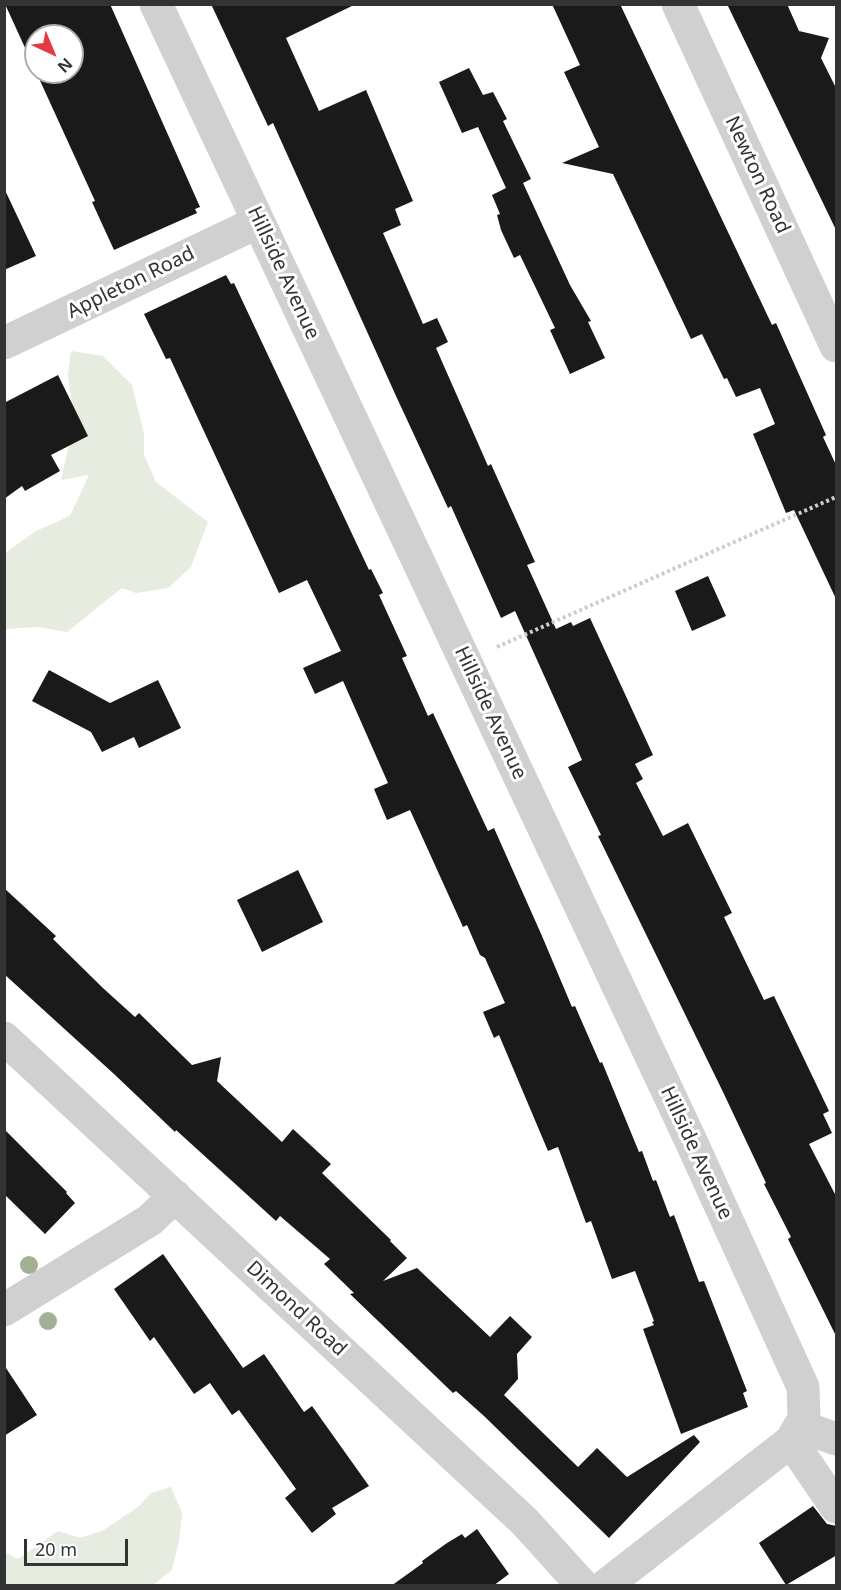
<!DOCTYPE html>
<html>
<head>
<meta charset="utf-8">
<style>
	body { margin:0 }
	#map { position:relative; width:841px; height:1590px; overflow:hidden; background:#fff; font-family:"Noto Sans",sans-serif }
	canvas { display:block }
	.frame { position:absolute; inset:0; border:6px solid #333; pointer-events:none }
	.north { position:absolute; left:24px; top:24px; width:60px; height:60px; box-sizing:border-box; background:#fff; border:2px solid #adadad; border-radius:50%; rotate:136deg; font-size:16px; font-weight:700; line-height:24px; text-align:center; color:#333 }
	.north::after { content:''; display:block; margin:auto; width:21px; height:27px; background:#e63946; clip-path:polygon(50% 0,100% 100%,50% 72%,0 100%) }
	.scale { position:absolute; left:24px; top:1539px; width:104px; height:27px; box-sizing:border-box; border:3px solid #333; border-top:0; padding-left:8px; font-size:18px; line-height:21px; white-space:nowrap; color:#333; -webkit-text-stroke:4px #fff; paint-order:stroke }
</style>
</head>
<body>
<div id="map">
<canvas width="841" height="1590"></canvas>
<div class="frame"></div>
<div class="north">N</div>
<div class="scale">20 m</div>
</div>
<script>
const ctx = document.querySelector('canvas').getContext('2d');
ctx.lineJoin = 'round';
function fillPath(path, color) { ctx.fillStyle = color; ctx.fill(path, 'evenodd'); }
function strokePath(path, color, width, dash) { ctx.strokeStyle = color; ctx.lineWidth = width; ctx.lineCap = dash ? 'butt' : 'round'; ctx.setLineDash(dash || []); ctx.stroke(path); }
function write(font, color, halo, rows, align = 'center') {
  ctx.font = font + ' "Noto Sans",sans-serif'; ctx.lineWidth = 6; ctx.setLineDash([]); ctx.textBaseline = 'middle'; ctx.strokeStyle = halo; ctx.fillStyle = color; for (const [text, x, y, turn = 0] of rows) {
    ctx.save(); ctx.translate(x, y); ctx.rotate((+turn || 0) * Math.PI / 180); ctx.textAlign = isNaN(turn) ? turn : align; if (halo) ctx.strokeText(text, 0, 0); ctx.fillText(text, 0, 0); ctx.restore();
  }
}
const green = new Path2D(`
	M71,351L103,356L132,385L144,434V455L156,482L208,522L191,567L168,588L136,593L122,588L67,632L37,627L5,629V553L36,531L70,516L89,475L61,480L74,422L68,375Z
	M171,1487L182,1513L179,1541L172,1570L153,1585H5V1552L18,1559L58,1531L80,1538L102,1531L138,1507L151,1493Z`);
const building = new Path2D(`
	M5,4H110L200,207L195,209L197,213L114,250L92,202L95,201ZM36,36H72V72H36Z
	M211,4H356L286,38L319,111L366,90L413,201L395,209L401,225L383,233L423,324L437,318L448,342L436,348L488,466L491,464L535,562L527,565L556,629L571,622L573,626L590,618L653,755L635,764L643,779L636,783L663,836L688,823L732,913L724,917L764,1000L774,996L829,1111L823,1114L832,1133L809,1144L837,1198V1338L788,1239L791,1237L764,1184L766,1183L723,1092L598,836L601,835L568,767L582,760L515,611L501,618L451,506L448,508L396,396L273,123L268,126Z
	M552,4H620L772,325L776,323L826,435L823,437L837,467V601L794,510L786,513L753,434L775,424L760,388L736,397L727,378L724,379L702,334L691,339L613,174L562,163L599,147L564,72L580,65Z
	M727,4H787L799,31L829,38L821,58L837,90V232Z
	M469,68L483,95L493,92L507,119L503,121L531,179L523,183L570,285L591,321L588,322L605,358L570,374L550,330L555,328L520,255L514,258L501,230L497,215L500,214L492,195L506,188L478,127L462,133L439,82Z
	M4,188L36,256L4,270Z
	M226,275L231,284L234,283L369,570L371,569L383,593L379,595L407,656L402,658L428,716L433,713L488,831L494,828L542,936L572,1007L575,1006L600,1063L602,1062L639,1152L642,1151L653,1181L656,1180L668,1212L670,1217L674,1215L699,1282L704,1281L747,1391L743,1393L748,1407L681,1434L643,1329L654,1325L652,1322L654,1321L635,1271L612,1279L591,1221L586,1223L558,1147L548,1151L499,1035L494,1038L483,1012L505,1003L485,958L480,955L467,925L463,927L410,810L387,820L374,789L388,783L343,681L315,694L303,668L341,651L307,580L279,593L170,358L166,359L144,314Z
	M58,375L88,436L51,455L60,471L25,491L22,486L4,499V403Z
	M708,576L726,616L692,631L675,591Z
	M49,670L110,703L158,680L181,728L139,748L134,737L102,752L91,732L32,701Z
	M298,870L323,922L262,952L237,900Z
	M4,888L56,936L53,939L104,989L135,1017L139,1013L192,1065L221,1057L217,1081L282,1142L293,1129L331,1164L322,1173L391,1240L390,1241L407,1258L383,1281L417,1268L490,1337L510,1316L532,1337L517,1354L518,1379L504,1395L578,1467L597,1448L627,1477L694,1435L700,1442L609,1538L484,1416L456,1391L453,1393L350,1294L354,1293L324,1264L330,1259L280,1216L276,1221L176,1130L175,1132L114,1074L4,974Z
	M4,1129L67,1192L66,1193L75,1203L45,1234L4,1194Z
	M163,1254L243,1368L264,1354L304,1412L312,1406L369,1486L332,1508L336,1514L312,1533L285,1498L296,1489L239,1410L232,1415L210,1383L194,1394L154,1337L150,1341L114,1289Z
	M4,1365L37,1415L4,1436Z
	M813,1506L827,1524L837,1526V1555L786,1585L759,1543Z
	M477,1529L509,1574L493,1586H391L423,1563L422,1561L447,1543L462,1534L465,1538Z`);
const path = new Path2D(`
	M497,647L836,497`);
const street = new Path2D(`
	M156,4L690,1139L803,1387L804,1419L791,1441L605,1586
	M678,4L836,346
	M4,343L258,222
	M4,1038L525,1522L583,1586
	M4,1310L150,1220L175,1196
	M800,1426L836,1439
	M791,1441L836,1507`);
const trees = [
	[29,1265],
	[48,1321]
];
const streetNames = [
	["Newton Road",757,175,65],
	["Hillside Avenue",283,273,65],
	["Appleton Road",131,283,-26],
	["Hillside Avenue",490,713,65],
	["Hillside Avenue",696,1153,65],
	["Dimond Road",296,1309,43]
];
fillPath(green, '#e6ecdf');
fillPath(building, '#1a1a1a');
strokePath(path, '#cdcdcd', 4, [3, 3]);
strokePath(street, '#d0d0d0', 33);
ctx.fillStyle = '#a2b095';
for (const [x, y] of trees) { ctx.beginPath(); ctx.arc(x, y, 9, 0, 2 * Math.PI); ctx.fill(); }
write('20px', '#333', '#fff', streetNames);
</script>
</body>
</html>
